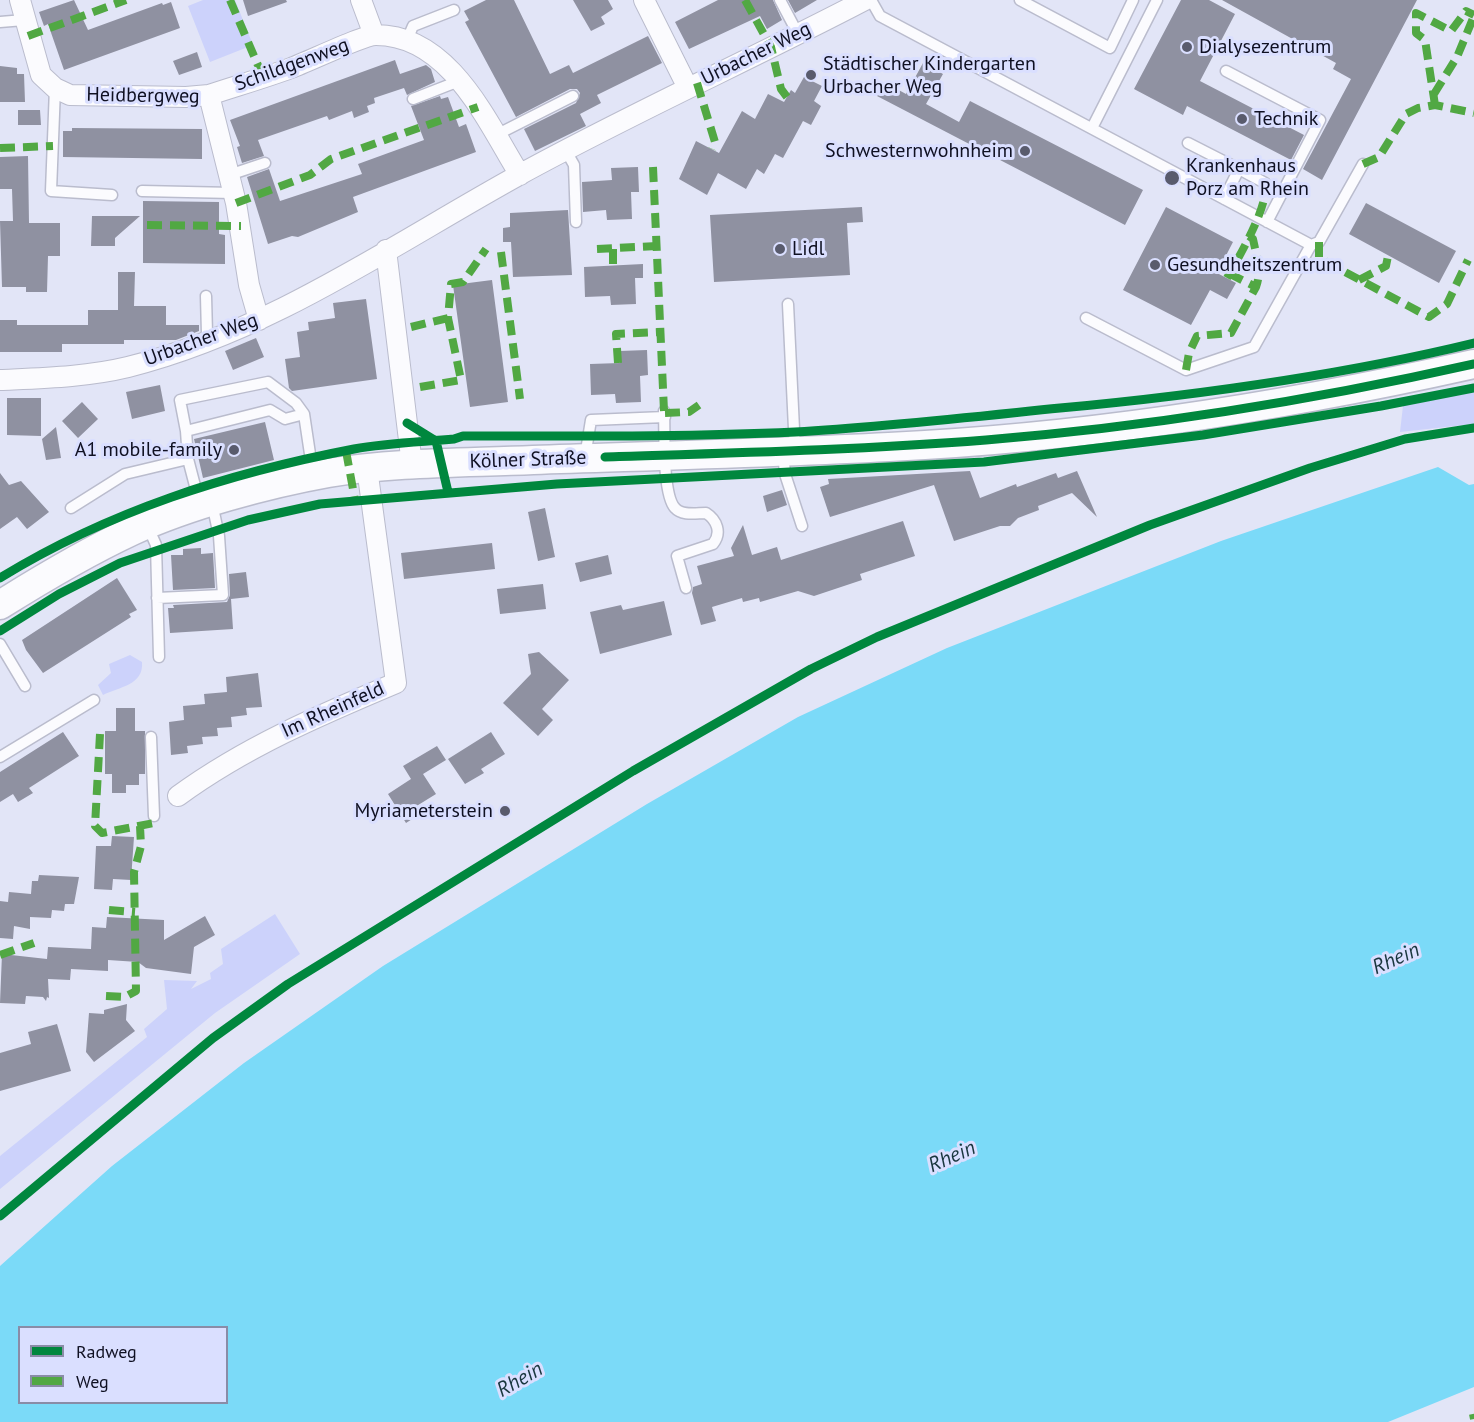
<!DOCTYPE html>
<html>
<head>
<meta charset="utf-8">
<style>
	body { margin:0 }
	#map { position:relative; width:1474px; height:1422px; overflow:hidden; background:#e2e5f7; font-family:"PT Sans",sans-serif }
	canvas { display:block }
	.legend { position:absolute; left:18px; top:1326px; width:210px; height:78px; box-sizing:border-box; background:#dadfff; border:2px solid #898ca7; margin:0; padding:8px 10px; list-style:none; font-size:18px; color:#0f1022 }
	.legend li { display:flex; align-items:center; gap:12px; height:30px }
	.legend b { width:30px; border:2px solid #898ca7 }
</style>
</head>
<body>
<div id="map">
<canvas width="1474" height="1422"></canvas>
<ul class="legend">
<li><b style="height:8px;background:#00873e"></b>Radweg</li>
<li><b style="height:8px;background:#51a843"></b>Weg</li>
</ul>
</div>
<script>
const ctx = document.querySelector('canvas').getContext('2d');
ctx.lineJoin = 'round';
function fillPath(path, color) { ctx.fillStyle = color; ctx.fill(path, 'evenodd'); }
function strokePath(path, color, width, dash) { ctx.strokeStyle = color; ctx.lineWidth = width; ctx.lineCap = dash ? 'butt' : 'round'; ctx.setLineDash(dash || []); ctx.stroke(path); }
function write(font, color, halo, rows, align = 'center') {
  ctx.font = font + ' "PT Sans",sans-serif'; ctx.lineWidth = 6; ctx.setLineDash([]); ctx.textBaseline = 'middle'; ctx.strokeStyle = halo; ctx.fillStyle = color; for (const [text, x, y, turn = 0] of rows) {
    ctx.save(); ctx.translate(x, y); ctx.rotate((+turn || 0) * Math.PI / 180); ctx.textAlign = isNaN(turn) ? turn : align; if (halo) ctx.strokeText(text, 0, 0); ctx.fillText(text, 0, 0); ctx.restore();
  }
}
const green = new Path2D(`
	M203,0H235L253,45L210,62L188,6Z
	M1474,392V424L1400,432L1403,406Z
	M130,655L142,662C144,685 119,687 103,695L98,685L111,673L109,664Z
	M275,914L300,954L215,1013L0,1189V1156L147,1037L144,1029L167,1009L164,980L197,981L191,989L211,979L210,973L223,964L221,949Z`);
const water = new Path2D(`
	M1438,467L1469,485L1474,484V1387L1388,1422H0V1266L112,1166L244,1063L383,966L647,804L798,717L947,648L1221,541ZM20,1328H226V1402H20Z`);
const building = new Path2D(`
	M74,0L88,30L162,3L163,5L171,2L180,28L64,70L48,24L44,26L39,12Z
	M243,0H286L287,2L248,16Z
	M486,0H514L550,74L569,65L573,73L648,36L662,63L597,95L601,103L580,114L586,126L535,151L524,129L576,103L580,93L577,89H570L516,117L465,22L469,20L464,11Z
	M573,0H608L613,9L601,17L605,24L591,31Z
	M718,0H773L782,20L767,29L760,16L689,49L675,22Z
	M788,0H817L795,13Z
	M1181,0H1209L1235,14L1200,81L1304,135L1291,160L1187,106L1183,115L1134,89Z
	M1222,0H1417L1322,180L1303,169L1351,79L1333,69L1336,63Z
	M197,52L202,67L179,75L173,61Z
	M395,60L400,74L426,65L431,69L435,82L407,95L404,88L374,98L375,103L367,106L369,112L354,118L352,111L329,120L327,116L258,140L264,156L242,163L237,147L240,146L230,120Z
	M923,63L943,74L926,104L959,122L970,101L1143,190L1125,225L877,96L884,82L906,94Z
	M0,66L17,68V74H24L25,102H0Z
	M804,77L822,86L814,101L821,106L811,125L803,121L783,158L775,154L764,174L757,169L746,189L718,173L707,195L679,179L696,141L719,153L742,111L755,119L768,94L784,102L791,90L795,93Z
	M440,96L441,99L448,97L459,127L466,124L476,152L353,197L358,212L298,237L292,236L268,244L247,177L269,169L280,201L362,174L358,164L424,140L411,106Z
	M18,110H40L41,125H18Z
	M72,128L202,129V159L63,157V131H72Z
	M28,156L29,223H60V256H48L47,292H26V287H2L0,221H13L12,189H0V157Z
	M638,167L639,192H631L632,219L607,220L606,210L583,212L582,182L612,180L611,168Z
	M143,201L219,202V234L225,235V264L143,263Z
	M1366,203L1456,251L1439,283L1349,234Z
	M862,207L863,222L847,223L850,275L714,282L710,215Z
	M1166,207L1233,242L1217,273L1236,283L1227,299L1210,290L1191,325L1123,290Z
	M568,210L572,275L513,277L511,242H503V228L510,227V213Z
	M92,216H140L115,238V246H91Z
	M643,264V278H635L636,304L611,305L610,296L585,297L584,267Z
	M118,272H135L134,306H166V325H199V331L176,340H124V344H62V352H0V320H17V325H88V310H118Z
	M492,280L508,402L470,407L453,285Z
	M366,299L377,379L292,391L289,388L285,359L300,357L297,332L309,330L308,322L335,318L333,303Z
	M256,338L264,357L233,370L225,351Z
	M647,350L648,375L640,376L641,402L616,403L615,394L591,395L590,364L620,363V351Z
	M160,385L165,411L132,419L126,392Z
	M7,398H41V436L7,435Z
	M82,402L98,419L78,438L62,421Z
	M265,422L274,460L203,478L194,439Z
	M56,427L61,458L46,460L42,439Z
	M970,471L980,498L1016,484L1017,487L1056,473L1058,478L1077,471L1097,517L1072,493L1038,506L1039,510L1018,518L1010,526H1000L954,541L934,485L830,517L820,487L829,484L828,479Z
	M0,473L9,485L21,481L49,512L27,529L17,517L0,529Z
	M782,490L787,505L767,512L763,496Z
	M545,508L555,557L538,561L528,512Z
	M903,521L915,556L860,574L862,580L814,596L798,591L760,602L759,598L743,602L742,598L712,607L716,621L701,625L692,593L693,587L702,584L697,566L734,556L731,548L743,525L752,555L777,547L781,560Z
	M492,543L495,569L404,579L401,553Z
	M201,548V554L213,553L215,588L173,590L171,555H183V549Z
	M608,555L612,574L580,582L575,563Z
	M246,572L249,597L231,599L233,629L170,633L168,608H174L173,605L227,602L230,595L229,574Z
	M117,578L137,610L129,614L131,617L43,673L26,650L22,640Z
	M543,584L546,609L500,614L497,589Z
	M664,601L672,635L600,654L590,612L621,605L623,610Z
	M539,652L569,680L542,709L553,720L538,736L503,703L531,674L528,654Z
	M258,673L262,707L246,708L247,715L231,717L232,727L217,728L218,736L202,737L203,744L187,746L188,753L171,755L169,722L184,720L183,706L205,704L204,694L227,692L226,677Z
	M116,708H135V731H145V774H139V785H126V793H112V774H105V731H116Z
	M63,732L79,756L29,788L33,793L18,802L13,794L0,802V772Z
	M491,732L505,754L481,769L484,773L465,784L448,759Z
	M437,746L446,760L423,774L436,794L415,807L420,814L406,823L388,794L411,779L403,766Z
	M112,836L134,837L131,880L113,879L112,890L94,889L96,846H111Z
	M39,875L79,877L74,904H65L64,911L52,910L51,918L30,917V929L14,926L13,939L0,938V901L8,902L9,892L31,894L32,881H38Z
	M205,916L215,935L194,947L191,974L146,968L138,962L108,960V971L71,969L70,980L48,979L49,998L47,997L46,1001L43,997L26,996L25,1004L0,1003L2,954L47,959L48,947L91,949L92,927L106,928L107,917L164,920V940Z
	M127,1004L126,1020L135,1031L94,1062L86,1052L89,1013L104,1014V1010Z
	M57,1024L71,1071L0,1091V1053L31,1044L28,1032Z`);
const service = new Path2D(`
	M780,0L798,34
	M871,0L880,16L1311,245
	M1020,0L1110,48L1133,0
	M0,22L24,20
	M407,40L413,26L454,10
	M1226,71L1320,120L1267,222
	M55,88L51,191L112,195
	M413,99L459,81
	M1092,128L1157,0
	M496,135L573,96
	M1188,143L1239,169L1224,199
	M566,151L574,165L576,222
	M1239,169L1265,183
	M229,175L265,163
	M142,191L233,193
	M206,296L207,334L210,341
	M788,304L795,450
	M1086,318L1186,370L1254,347L1311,245L1319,242L1363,164
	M664,411C665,430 662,494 675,508C682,516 696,513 706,513C717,520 722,533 713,544L677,556L686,588
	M186,431L180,400L268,382L296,403L304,414
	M783,451L785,474L802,526
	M585,457L591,420L665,417
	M188,459L200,505
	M71,508L125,474L188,459L186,431L270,410L285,419L304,414L313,474
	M148,527L156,545L159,657
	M157,598L223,595L219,536L212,503
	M0,644L25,686
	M151,737L154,816
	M0,757L94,700`);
const minor = new Path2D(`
	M20,0L41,75L55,88L70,95L186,97L209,95L236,203L249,285L259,320
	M361,0L374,35
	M644,0L688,88
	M209,95C236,86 264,78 291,68C308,62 363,35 376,35C450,35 487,122 520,175
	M386,250L412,465
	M0,380C43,378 87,377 128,367C271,331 392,245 519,175C632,113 750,60 865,0
	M178,796C245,747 320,715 396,683L367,468`);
const secondary = new Path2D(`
	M0,605C43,578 87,552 132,531C189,505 267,484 328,473C395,462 465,463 533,460C651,456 770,453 889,447C1085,438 1282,407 1474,364`);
const quiet = new Path2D(`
	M230,0L263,77
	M745,0L771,47L781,89L787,97
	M28,36L126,0
	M697,83L715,142L712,149
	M1434,94L1457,57L1474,16
	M1435,105L1425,40L1416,33V13L1451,31L1466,11L1474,15
	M0,148L53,146
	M1363,164L1379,157L1406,114L1418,108L1435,105L1474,113
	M653,167L664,411
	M236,203L310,175L331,159L478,107
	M147,225L241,226
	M1249,236L1253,239C1256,254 1262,272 1256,287
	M1319,242V258L1429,317L1447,304L1468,260
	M597,249L657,246
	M613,249V265
	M501,252L520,399
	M1227,278C1239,257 1270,204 1265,183
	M1359,280L1386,266L1388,256
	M411,327L448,318
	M618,363L616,334L660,332
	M1186,370L1189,353L1197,336L1231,333L1256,287L1230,274
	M420,387L461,380L448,318L451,284L463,282L486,249
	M665,413L689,412L699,405
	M346,451L355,500
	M100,734L95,826L102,833L154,823
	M109,910L135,912
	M0,955L34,943
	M106,996L125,997L136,991L134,872L141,846L140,826
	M1473,1414L1474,1419`);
const cycleway = new Path2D(`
	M407,423L436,441L448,492
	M605,457C732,453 859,450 986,440C1150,427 1314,400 1474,364
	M0,578C109,511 229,473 354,449C387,443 421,442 454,439L463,436C573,436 686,437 795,432C884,427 972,417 1060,408C1199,395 1338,376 1474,343
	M0,631L59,594L120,563L248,520L320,504L557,484L984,462L1203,435L1381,406L1474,388
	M0,1216L213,1038L288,984L633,771L811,669L877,637L1150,525L1310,468L1405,439L1474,428`);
const markers = [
	[1187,47,6,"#595b6d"],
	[811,75,6,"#595b6d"],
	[1242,119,6,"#595b6d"],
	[1025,151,6,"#595b6d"],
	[1172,178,8,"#595b6d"],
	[780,249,6,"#595b6d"],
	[1155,265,6,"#595b6d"],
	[234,450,6,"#595b6d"],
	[505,811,6,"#595b6d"]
];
const poiNames = [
	["Dialysezentrum",1199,47],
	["Städtischer Kindergarten",823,64],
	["Urbacher Weg",823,87],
	["Technik",1254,119],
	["Schwesternwohnheim",1013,151,"right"],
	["Krankenhaus",1186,166],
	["Porz am Rhein",1186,189],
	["Lidl",792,249],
	["Gesundheitszentrum",1167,265],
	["A1 mobile-family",222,450,"right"],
	["Myriameterstein",493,811,"right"]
];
const streetNames = [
	["Urbacher Weg",756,54,-26],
	["Schildgenweg",292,65,-20],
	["Heidbergweg",143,96,1],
	["Urbacher Weg",201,340,-20],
	["Kölner Straße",528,460,-2],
	["Im Rheinfeld",333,710,-24]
];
const waterNames = [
	["Rhein",1396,959,-24],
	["Rhein",952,1157,-24],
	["Rhein",520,1380,-30]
];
fillPath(green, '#ccd2fb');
fillPath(water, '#7bdaf8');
fillPath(building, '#8f91a1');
strokePath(service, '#babccd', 13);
strokePath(minor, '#babccd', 22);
strokePath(secondary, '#babccd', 31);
strokePath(service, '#fbfbfe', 10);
strokePath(minor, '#fbfbfe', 20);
strokePath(secondary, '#fbfbfe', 28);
strokePath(quiet, '#51a843', 8, [15, 8]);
strokePath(cycleway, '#00873e', 9);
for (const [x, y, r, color] of markers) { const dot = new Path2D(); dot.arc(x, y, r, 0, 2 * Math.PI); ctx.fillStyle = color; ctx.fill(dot); strokePath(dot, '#dadfff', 2); }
write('20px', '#0f1022', '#dadfff', poiNames, 'left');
write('20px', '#0f1022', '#dadfff', streetNames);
write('italic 21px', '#19363e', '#dadfff', waterNames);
</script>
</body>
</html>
